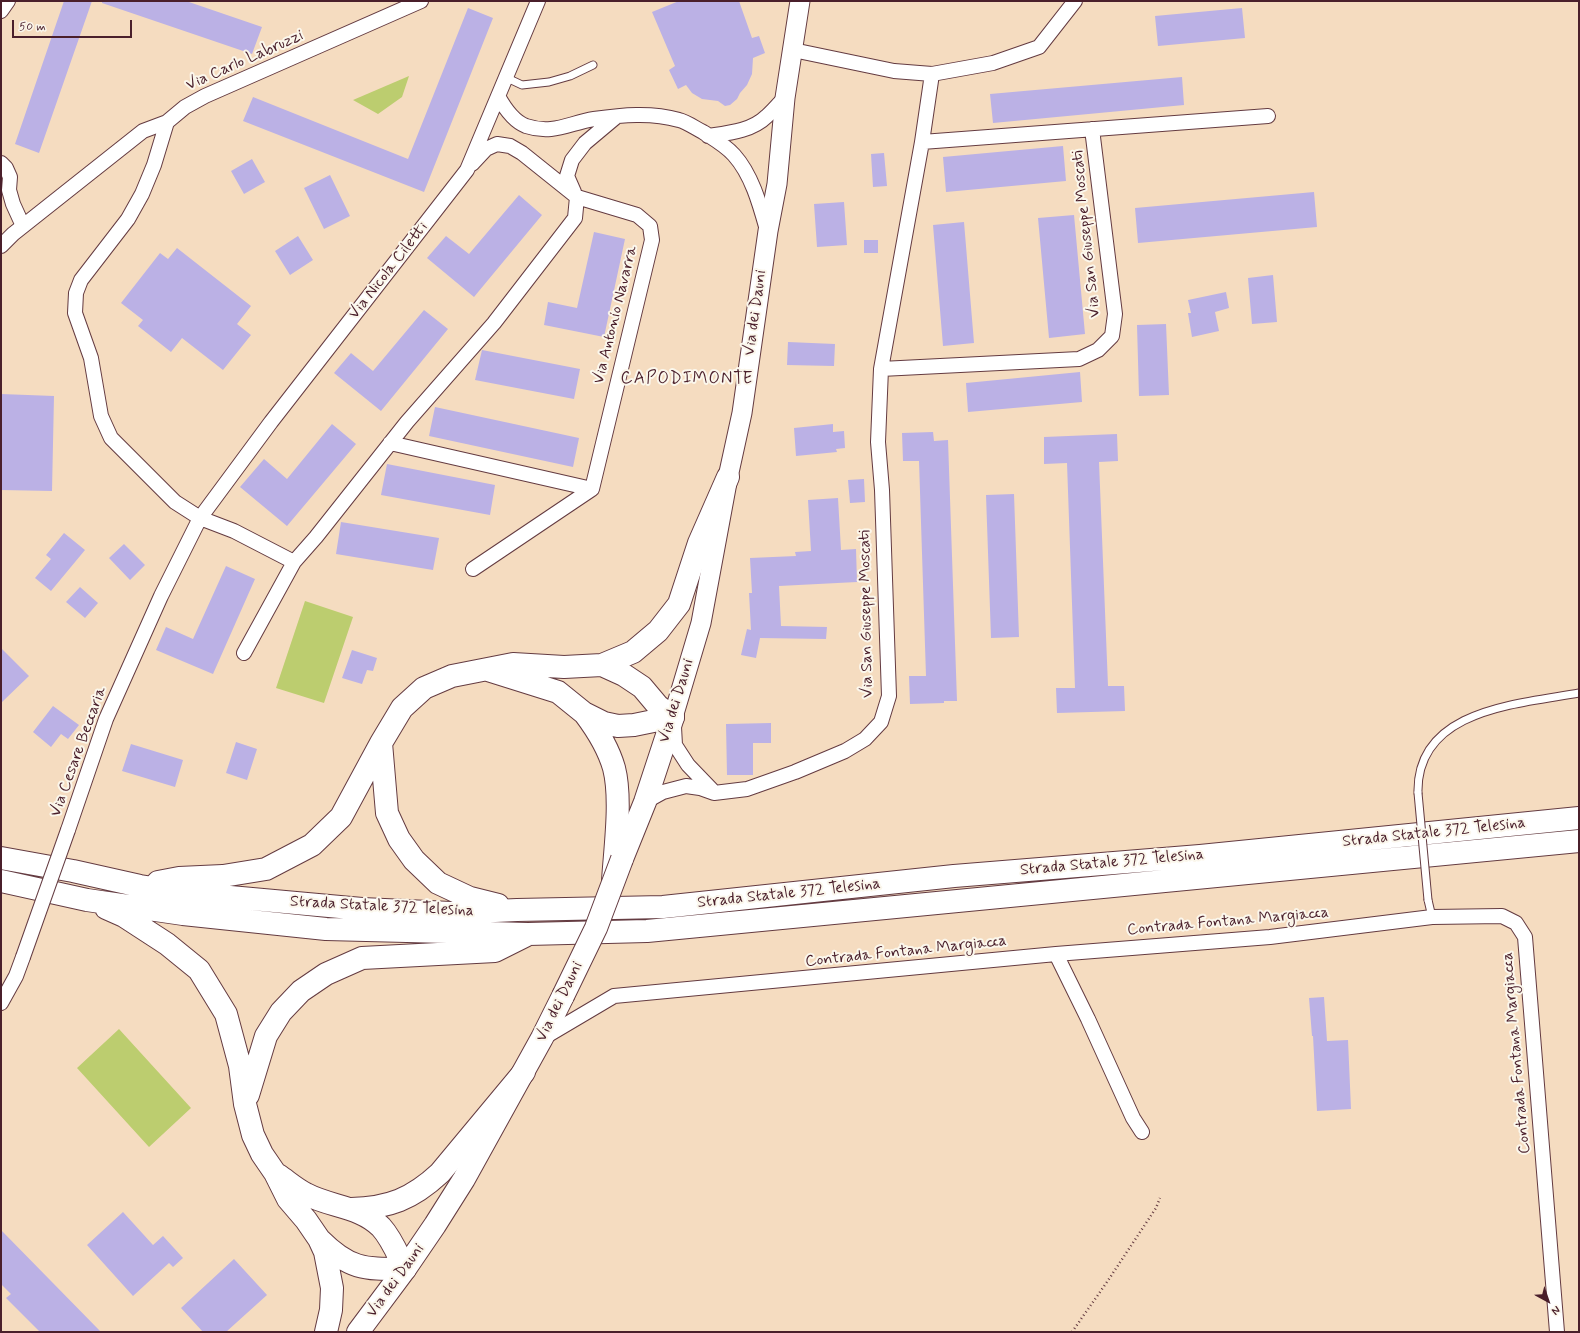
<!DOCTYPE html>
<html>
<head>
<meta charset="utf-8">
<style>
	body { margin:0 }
	#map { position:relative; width:1580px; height:1333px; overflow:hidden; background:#f5dcc0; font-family:Mynerve,sans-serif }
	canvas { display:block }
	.frame { position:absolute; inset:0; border:2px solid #4a1f2b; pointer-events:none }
	.north { position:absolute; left:1528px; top:1281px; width:40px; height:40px; -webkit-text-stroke:3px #fbf7ec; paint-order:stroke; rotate:140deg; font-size:11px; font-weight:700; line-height:16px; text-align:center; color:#4a1f2b }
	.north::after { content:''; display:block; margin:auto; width:14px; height:18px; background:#4a1f2b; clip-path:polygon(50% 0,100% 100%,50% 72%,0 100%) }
	.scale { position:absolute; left:12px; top:20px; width:120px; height:18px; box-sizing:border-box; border:2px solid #4a1f2b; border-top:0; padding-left:5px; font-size:12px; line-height:14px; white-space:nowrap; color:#4a1f2b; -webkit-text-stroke:3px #fbf7ec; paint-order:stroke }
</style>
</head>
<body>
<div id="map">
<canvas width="1580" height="1333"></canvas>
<div class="frame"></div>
<div class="north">N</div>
<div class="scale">50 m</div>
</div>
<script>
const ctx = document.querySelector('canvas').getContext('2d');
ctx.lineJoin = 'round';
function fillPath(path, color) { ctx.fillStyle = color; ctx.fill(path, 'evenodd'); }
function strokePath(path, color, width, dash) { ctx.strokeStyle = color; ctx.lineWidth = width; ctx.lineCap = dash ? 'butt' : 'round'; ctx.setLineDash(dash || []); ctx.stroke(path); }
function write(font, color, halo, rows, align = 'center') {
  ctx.font = font + ' Mynerve,sans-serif'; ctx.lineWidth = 4; ctx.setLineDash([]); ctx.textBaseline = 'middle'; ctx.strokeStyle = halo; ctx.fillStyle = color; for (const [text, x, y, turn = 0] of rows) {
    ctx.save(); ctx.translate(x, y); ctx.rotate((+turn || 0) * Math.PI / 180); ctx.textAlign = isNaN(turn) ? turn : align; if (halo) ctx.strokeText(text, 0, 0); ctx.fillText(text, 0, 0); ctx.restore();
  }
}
const green = new Path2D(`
	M409,76L402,97L378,114L353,100Z
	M305,601L353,617L324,703L276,688Z
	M119,1029L191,1108L149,1147L77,1068Z`);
const building = new Path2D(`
	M64,1H92L39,153L15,144Z
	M102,1H186L262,27L252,54L102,3Z
	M679,1H739L752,38L759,36L765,53L753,58L752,74L747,85L740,93L737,99L730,105L725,106L718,101L702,99L692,93L686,85L678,89L669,70L675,66L652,12Z
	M468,8L493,18L424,192L243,121L253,97L408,159Z
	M1242,8L1245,38L1158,46L1155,16Z
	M1182,77L1184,105L993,123L990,94Z
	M1063,146L1066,181L946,192L943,157Z
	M884,153L887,186L873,187L871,154Z
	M252,159L265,182L244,194L231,171Z
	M330,175L350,216L324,229L304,188Z
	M1314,192L1317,227L1138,243L1135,208Z
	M519,195L542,215L474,297L427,258L446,236L469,254Z
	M844,202L847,245L817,247L814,204Z
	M1074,215L1085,334L1049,338L1038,218Z
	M964,222L974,343L943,346L933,225Z
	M594,232L625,239L604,337L544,325L548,302L577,308Z
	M298,236L313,260L290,275L275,251Z
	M864,240H878V253H864Z
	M177,248L251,306L237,324L251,335L223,370L182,338L171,352L138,326L143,320L121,303L160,253L168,259Z
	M1273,275L1277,322L1252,324L1248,278Z
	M1226,292L1229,308L1215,312L1219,331L1192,337L1188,313H1191L1188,300Z
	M424,310L448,329L381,411L334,373L351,353L373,371Z
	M1166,324L1169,395L1139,396L1137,325Z
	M788,342L835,344L834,366L787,365Z
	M482,350L580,369L574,399L475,380Z
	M1080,372L1082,402L968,412L966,383Z
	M1,394L54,396L52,491L1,490Z
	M435,407L579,438L573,467L429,436Z
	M332,424L356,444L287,526L240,487L264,459L287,479Z
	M833,424V432L844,431L845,448L836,449L837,452L796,456L794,428Z
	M933,432L934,441L948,440L957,701H944V703L910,704L909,676H926L919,461H903L902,433Z
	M1117,434L1118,461L1099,462L1108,686H1124L1125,711L1057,713L1056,688H1075L1067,463L1044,464V437Z
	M387,464L495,485L490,515L381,495Z
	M864,479L865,502L850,503L848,480Z
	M1014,494L1019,637L991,638L986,495Z
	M838,498L841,550L856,549L857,582L779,586L781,626L827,627L826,639L760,638L756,658L741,655L747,629L751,630L749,593H752L750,558L796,556L795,552L811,551L808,500Z
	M341,522L439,538L433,570L336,554Z
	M64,533L85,550L51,591L35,578L51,559L46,555Z
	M124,544L145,565L130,580L109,558Z
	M226,566L255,579L213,674L156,650L166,627L193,639Z
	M80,587L98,603L85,618L66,602Z
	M1,648L29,676L1,703Z
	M352,650L377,658L373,671L367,670L362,684L342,678Z
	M53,706L79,725L68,739L61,734L51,747L33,732Z
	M771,723V743H753V775H727L726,724Z
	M236,742L257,749L247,780L226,773Z
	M131,744L183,760L175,787L122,771Z
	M1324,997L1327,1041L1348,1040L1351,1109L1317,1111L1313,1036H1312L1309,998Z
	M123,1212L153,1245L163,1236L183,1258L173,1267L169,1263L133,1296L87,1245Z
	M1,1230L101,1332H40L6,1298L11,1294L1,1284Z
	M234,1259L267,1295L226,1332H203L181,1308Z`);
const path = new Path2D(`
	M1072,1332L1107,1282L1156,1208L1160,1198`);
const service = new Path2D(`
	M505,77L522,85L549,82L570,76L593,65
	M1418,793C1416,709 1518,704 1579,693
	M1428,900L1432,917`);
const minor = new Path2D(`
	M1,11L8,1
	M793,50L894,71L932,74L993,63L1039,47L1075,1
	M498,96C504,107 513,121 526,126C553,135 569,123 594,119C622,115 651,112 679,120C687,122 695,128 703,132C714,139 725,145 734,155C752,175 760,205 767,230
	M167,122L154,165L142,194L128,219L81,280L76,293L75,313L91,358L101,416L111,438L175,502L200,518L234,531L294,562L316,537L407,422L494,323L575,218L577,197
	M708,136C729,133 752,131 767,116C774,110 779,103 785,98
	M922,142L1268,116
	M1,163L6,168L10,177L9,190L13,204L23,226
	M472,164L486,149L497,144L510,146L522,153L577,197L637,215L650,226L652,240L592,489L473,569
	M574,192L567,176L572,160L585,143L616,117
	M1,246L13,234L143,131L167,122L185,107L205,96L421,1
	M881,369L1079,359L1098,350L1112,336L1115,314L1092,129
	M390,443L592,489
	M244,653L294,562
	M674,727L675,745L688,765L714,792
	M645,802L663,792L686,786L700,788L714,793L747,789L795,772L845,751L865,739L881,722L889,696L882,490L878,442L881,369L922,142L932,74
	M68,830L106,719L161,596L200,518L271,422L467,170L538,1
	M1056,954L1088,1019L1133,1118L1142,1132
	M1,1003L16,976L23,957
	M543,1038L614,996L1056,954L1270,937L1432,917L1502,916L1516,923L1525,937L1557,1332`);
const secondary = new Path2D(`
	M673,717L701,623L728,477L742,413L768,231L777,184L785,98L800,1`);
const primary = new Path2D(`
	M622,859L645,802L673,717
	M358,1332L405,1269L435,1225L464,1179L542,1038L563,996`);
const trunk = new Path2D(`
	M602,665L624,675L642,687L658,706L673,717
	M488,670L558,692L584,713L604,723L618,726L634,725L673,717
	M585,714C597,730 608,747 614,768C622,799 615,848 613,881
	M381,743L387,813L399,839L414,860L438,883L470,898L498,905
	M1,858L73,871L140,886L186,893L362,909L451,913L517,910L663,907L954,876L1200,856L1579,818
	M1,881L87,900L183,914L326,929L528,934L647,931L1579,841
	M158,882L179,878L223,876L266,869L312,845L341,817L381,743L402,708L424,688L452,676L513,664L564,667L602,665L633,652L658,631L679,604L699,543L728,477
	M106,908L124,916L167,944L199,970L226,1014L240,1066L245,1104L253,1135L262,1154L275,1173L288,1199L306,1220L319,1239L325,1252L332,1288L331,1310L326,1332
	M248,1095L266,1036L281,1012L301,991L326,974L362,958L495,951L525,936
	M278,1175C287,1181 296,1189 306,1194C330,1207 360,1206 381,1227C392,1239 398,1255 405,1269C365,1269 350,1270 320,1240
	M351,1209C389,1208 412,1199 440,1173L524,1072`);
const serviceBridge = new Path2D(`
	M1418,793L1428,900`);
const minorBridge = new Path2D(`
	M23,957L68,830`);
const primaryBridge = new Path2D(`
	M563,996L596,928L622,859`);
const streetNames = [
	["Via Carlo Labruzzi",245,61,-24],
	["Via San Giuseppe Moscati",1087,234,-96],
	["Via Nicola Ciletti",389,271,-52],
	["Via dei Dauni",756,313,-82],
	["Via Antonio Navarra",616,315,-76],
	["Via San Giuseppe Moscati",867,614,-91],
	["Via dei Dauni",677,701,-73],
	["Via Cesare Beccaria",79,752,-70],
	["Strada Statale 372 Telesina",1434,833,-6],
	["Strada Statale 372 Telesina",1112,863,-5],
	["Strada Statale 372 Telesina",789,894,-6],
	["Strada Statale 372 Telesina",382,907,3],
	["Contrada Fontana Margiacca",1228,922,-5],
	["Contrada Fontana Margiacca",906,952,-6],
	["Via dei Dauni",560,1002,-64],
	["Contrada Fontana Margiacca",1517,1053,-95],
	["Via dei Dauni",396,1281,-54]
];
const neighbourhoodNames = [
	["CAPODIMONTE",687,379]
];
fillPath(green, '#bccd6f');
fillPath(building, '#bbb1e5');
strokePath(service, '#643b41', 9);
strokePath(minor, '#643b41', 16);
strokePath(secondary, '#643b41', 21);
strokePath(primary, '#643b41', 24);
strokePath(trunk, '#643b41', 24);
strokePath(path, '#643b41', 2.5, [1, 3]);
strokePath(service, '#fff', 7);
strokePath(minor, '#fff', 14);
strokePath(secondary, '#fff', 19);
strokePath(primary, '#fff', 22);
strokePath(trunk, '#fff', 22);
strokePath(serviceBridge, '#643b41', 9, []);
strokePath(minorBridge, '#643b41', 16, []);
strokePath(primaryBridge, '#643b41', 24, []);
strokePath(serviceBridge, '#fff', 7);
strokePath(minorBridge, '#fff', 14);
strokePath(primaryBridge, '#fff', 22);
write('16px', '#4a1f2b', '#fbf7ec', streetNames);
ctx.letterSpacing = '1px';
write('17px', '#4a1f2b', '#fbf7ec', neighbourhoodNames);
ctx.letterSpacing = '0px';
</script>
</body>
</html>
